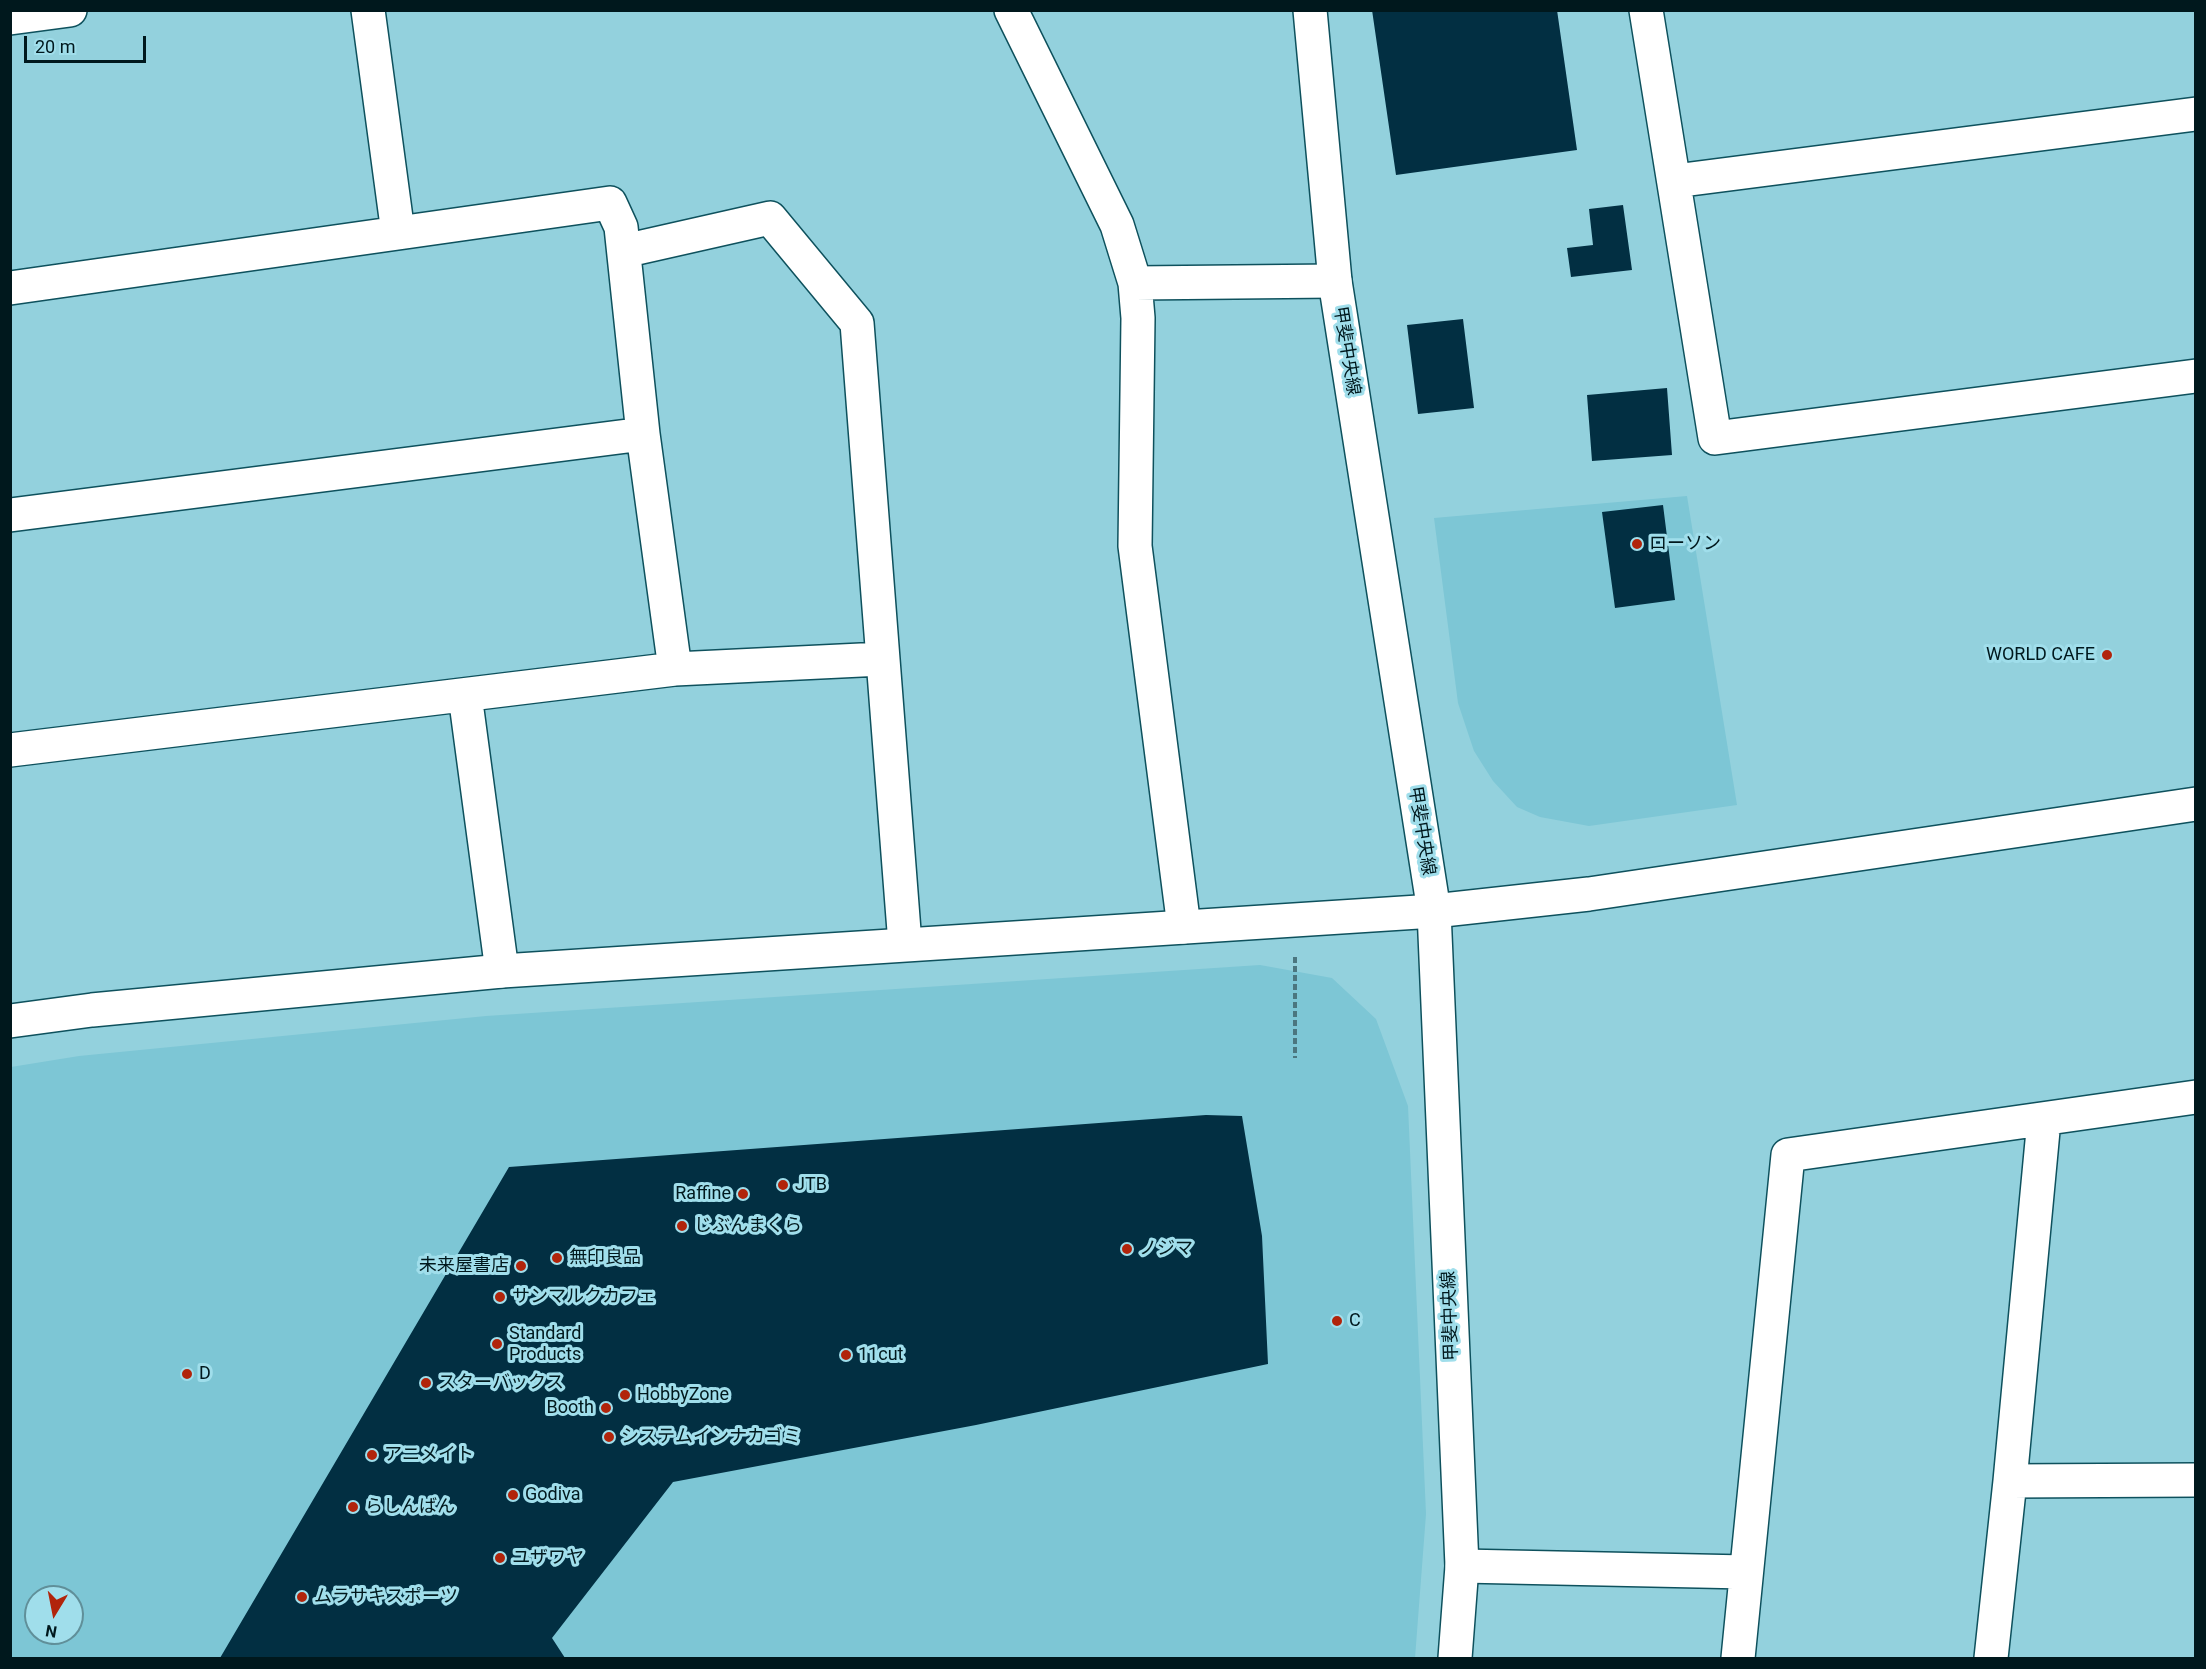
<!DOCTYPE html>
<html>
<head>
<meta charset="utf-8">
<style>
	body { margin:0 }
	#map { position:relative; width:2206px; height:1669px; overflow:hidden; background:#93d1dd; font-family:Roboto,sans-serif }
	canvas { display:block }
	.frame { position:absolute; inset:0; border:12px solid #00181d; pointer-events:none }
	.north { position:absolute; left:24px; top:1585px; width:60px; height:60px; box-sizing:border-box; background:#a0deeb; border:2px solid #608f99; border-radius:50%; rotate:190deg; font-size:16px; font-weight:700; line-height:24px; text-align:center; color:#00181d }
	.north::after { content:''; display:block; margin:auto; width:21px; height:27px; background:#b1240b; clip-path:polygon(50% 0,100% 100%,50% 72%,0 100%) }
	.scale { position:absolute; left:24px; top:36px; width:122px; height:27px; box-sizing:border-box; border:3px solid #00181d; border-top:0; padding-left:8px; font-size:18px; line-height:21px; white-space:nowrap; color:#00181d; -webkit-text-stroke:4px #a0deeb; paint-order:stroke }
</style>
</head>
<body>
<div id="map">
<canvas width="2206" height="1669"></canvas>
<div class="frame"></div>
<div class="north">N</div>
<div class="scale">20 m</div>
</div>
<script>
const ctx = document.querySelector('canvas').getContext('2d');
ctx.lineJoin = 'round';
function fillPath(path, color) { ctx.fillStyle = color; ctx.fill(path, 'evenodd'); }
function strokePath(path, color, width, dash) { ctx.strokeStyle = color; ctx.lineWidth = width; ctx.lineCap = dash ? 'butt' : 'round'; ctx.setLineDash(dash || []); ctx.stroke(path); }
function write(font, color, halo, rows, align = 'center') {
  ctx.font = font + ' Roboto,"Noto Sans JP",sans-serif'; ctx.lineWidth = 6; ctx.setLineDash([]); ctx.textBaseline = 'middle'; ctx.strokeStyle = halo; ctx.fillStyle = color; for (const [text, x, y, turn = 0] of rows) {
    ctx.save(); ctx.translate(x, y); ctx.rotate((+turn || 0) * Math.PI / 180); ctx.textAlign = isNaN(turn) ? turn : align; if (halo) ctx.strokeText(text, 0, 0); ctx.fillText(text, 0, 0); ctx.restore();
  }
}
const built = new Path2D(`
	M1687,496L1737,805L1589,826L1540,817L1517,807L1493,781L1474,751L1458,703L1434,518Z
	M1260,965L1332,978L1376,1019L1408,1106L1426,1514L1415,1658H11V1067L79,1056L486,1016ZM36,1597H72V1633H36Z`);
const building = new Path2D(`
	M1372,10H1557L1577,150L1396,175Z
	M1623,205L1632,270L1571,277L1567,248L1593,245L1589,209Z
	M1463,319L1474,408L1418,414L1407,325Z
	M1667,388L1672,455L1592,461L1587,395Z
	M1663,505L1675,600L1615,608L1602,512Z
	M1206,1115L1242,1116L1262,1236L1268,1364L976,1425L673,1482L552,1638L565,1658H220L509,1167Z`);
const path = new Path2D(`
	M1295,957V1058`);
const minor = new Path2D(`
	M368,10L398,233
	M1011,10L1117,225L1135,283L1138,318L1135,546L1184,927
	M1646,10L1715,438L2196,376
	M10,18L70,10
	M1675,181L2196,114
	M624,251L770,218L857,323L905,944
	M1135,283L1335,281
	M10,288L610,203L621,227L643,434L675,669
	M10,515L643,434
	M465,695L502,971
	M10,750L675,669L882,659
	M2010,1481L2196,1480
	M1462,1566L1746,1572
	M1738,1658L1788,1155L2196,1097
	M1991,1658L2010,1481L2044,1120`);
const tertiary = new Path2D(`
	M10,1021L92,1010L502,971L1434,911L1589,894L2196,804`);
const primary = new Path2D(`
	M1310,10L1335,281L1434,911L1462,1566L1455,1658`);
const markers = [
	[1637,544,6,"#b1240b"],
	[2107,655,6,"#b1240b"],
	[783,1185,6,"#b1240b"],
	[743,1194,6,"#b1240b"],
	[682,1226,6,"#b1240b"],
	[1127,1249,6,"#b1240b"],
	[557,1258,6,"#b1240b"],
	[521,1266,6,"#b1240b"],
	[500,1297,6,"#b1240b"],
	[1337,1321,6,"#b1240b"],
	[497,1344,6,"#b1240b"],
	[846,1355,6,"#b1240b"],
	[187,1374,6,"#b1240b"],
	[426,1383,6,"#b1240b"],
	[625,1395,6,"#b1240b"],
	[606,1408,6,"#b1240b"],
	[609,1437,6,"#b1240b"],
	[372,1455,6,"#b1240b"],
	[513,1495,6,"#b1240b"],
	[353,1507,6,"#b1240b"],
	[500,1558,6,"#b1240b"],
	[302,1597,6,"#b1240b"]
];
const streetNames = [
	["甲斐中央線",1346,351,81],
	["甲斐中央線",1421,831,81],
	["甲斐中央線",1451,1316,-92]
];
const poiNames = [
	["ローソン",1649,544],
	["WORLD CAFE",2095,655,"right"],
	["JTB",795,1185],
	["Raffine",731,1194,"right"],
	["じぶんまくら",694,1226],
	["ノジマ",1139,1249],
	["無印良品",569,1258],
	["未来屋書店",509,1266,"right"],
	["サンマルクカフェ",512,1297],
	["C",1349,1321],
	["Standard",509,1334],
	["Products",509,1355],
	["11cut",858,1355],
	["D",199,1374],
	["スターバックス",438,1383],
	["HobbyZone",637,1395],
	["Booth",594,1408,"right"],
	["システムインナカゴミ",621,1437],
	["アニメイト",384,1455],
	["Godiva",525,1495],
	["らしんばん",365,1507],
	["ユザワヤ",512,1558],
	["ムラサキスポーツ",314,1597]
];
fillPath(built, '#7dc6d5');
fillPath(building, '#022f42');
strokePath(minor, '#0e515d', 36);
strokePath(tertiary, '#0e515d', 36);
strokePath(primary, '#0e515d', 36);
strokePath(path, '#4b767f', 4, [6, 3]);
strokePath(minor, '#fff', 33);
strokePath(tertiary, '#fff', 33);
strokePath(primary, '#fff', 33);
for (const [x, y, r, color] of markers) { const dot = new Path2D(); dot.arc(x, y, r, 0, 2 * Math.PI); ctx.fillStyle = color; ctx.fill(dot); strokePath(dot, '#a0deeb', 2); }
write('18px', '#00181d', '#a0deeb', streetNames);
write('18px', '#00181d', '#a0deeb', poiNames, 'left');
</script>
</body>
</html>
